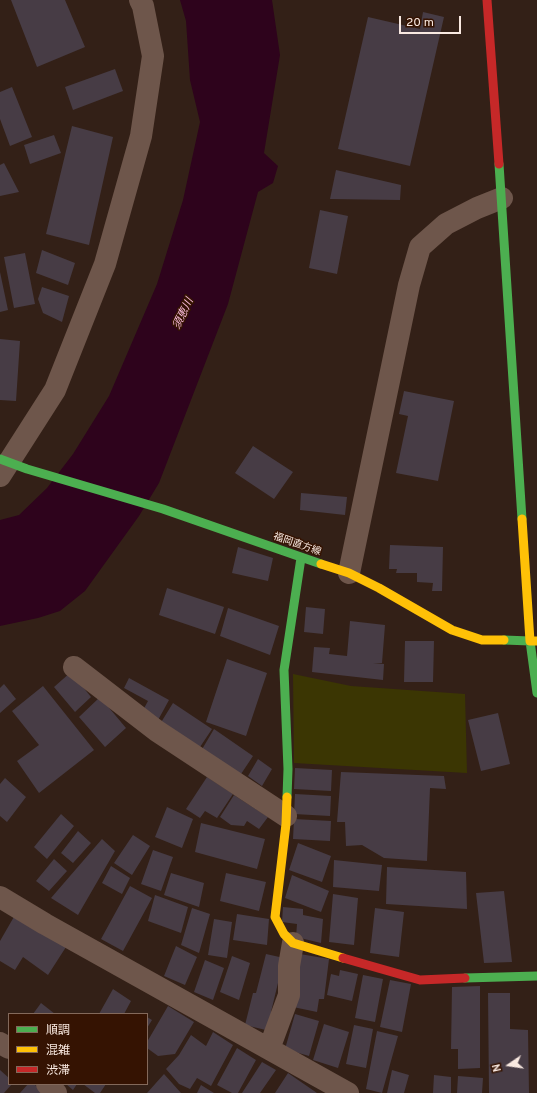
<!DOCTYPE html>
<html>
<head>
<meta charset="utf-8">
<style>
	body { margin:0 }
	#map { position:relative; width:537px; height:1093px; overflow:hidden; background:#332017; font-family:Overpass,"Noto Sans JP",sans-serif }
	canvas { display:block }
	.legend { position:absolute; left:8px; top:1013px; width:140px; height:72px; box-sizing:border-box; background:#351302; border:1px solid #83695b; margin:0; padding:5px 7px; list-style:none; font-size:12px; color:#f9e9e1 }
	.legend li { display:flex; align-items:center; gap:8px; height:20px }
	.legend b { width:20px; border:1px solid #83695b }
	.north { position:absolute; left:489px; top:1045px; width:40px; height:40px; -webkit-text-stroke:3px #351302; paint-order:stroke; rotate:257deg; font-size:11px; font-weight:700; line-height:16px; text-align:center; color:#f9e9e1 }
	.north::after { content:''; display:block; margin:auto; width:14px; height:18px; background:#f9e9e1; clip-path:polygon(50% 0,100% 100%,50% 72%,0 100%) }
	.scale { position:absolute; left:399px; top:16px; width:62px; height:18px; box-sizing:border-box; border:2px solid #f9e9e1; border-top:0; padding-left:5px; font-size:12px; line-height:14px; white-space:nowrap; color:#f9e9e1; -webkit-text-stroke:3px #351302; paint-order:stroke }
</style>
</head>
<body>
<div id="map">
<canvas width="537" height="1093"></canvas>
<ul class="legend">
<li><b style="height:5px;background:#4caf50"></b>順調</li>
<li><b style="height:5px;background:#ffc107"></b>混雑</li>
<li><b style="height:5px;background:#c62828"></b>渋滞</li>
</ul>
<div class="north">N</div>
<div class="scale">20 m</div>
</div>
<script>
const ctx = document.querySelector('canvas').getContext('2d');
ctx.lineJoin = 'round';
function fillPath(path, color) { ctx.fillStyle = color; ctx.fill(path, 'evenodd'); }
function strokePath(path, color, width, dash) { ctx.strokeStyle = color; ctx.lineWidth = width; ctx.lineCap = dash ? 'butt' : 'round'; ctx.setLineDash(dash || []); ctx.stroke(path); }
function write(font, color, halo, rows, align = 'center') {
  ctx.font = font + ' Overpass,"Noto Sans JP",sans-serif'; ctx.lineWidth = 3; ctx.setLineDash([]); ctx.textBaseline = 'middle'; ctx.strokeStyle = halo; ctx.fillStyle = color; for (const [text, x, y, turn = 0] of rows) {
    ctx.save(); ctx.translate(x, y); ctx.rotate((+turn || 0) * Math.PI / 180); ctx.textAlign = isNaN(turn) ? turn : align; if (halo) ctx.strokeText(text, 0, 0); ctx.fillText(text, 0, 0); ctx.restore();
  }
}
const green = new Path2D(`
	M293,674L351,686L465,694L467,773L294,763Z`);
const water = new Path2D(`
	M180,0H272L280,55L264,153L278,166L273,183L258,192L228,304L159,483L139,516L85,591L60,611L38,618L0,626V520L19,515L47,488L73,454L109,396L157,284L183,200L200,122L190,80L186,21Z`);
const building = new Path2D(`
	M11,0H65L85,47L37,67Z
	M423,12L444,17L410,166L338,149L368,17L420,29Z
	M115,69L123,91L73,110L65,87Z
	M12,87L32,137L10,146L0,119V92Z
	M72,126L113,137L89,245L46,234Z
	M54,135L61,153L30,164L24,145Z
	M4,163L19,192L0,196V165Z
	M336,170L401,185L400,200L330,199Z
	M320,210L348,216L337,274L309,268Z
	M42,250L75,263L68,285L36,273Z
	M25,253L35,304L14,308L4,257Z
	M0,272L8,310L0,312Z
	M42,287L69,296L62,322L43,313L38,299Z
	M0,339L20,341L16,401L0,400Z
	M404,391L454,401L438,481L396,473L408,416L399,414Z
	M253,446L293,472L274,499L235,473Z
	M301,493L347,497L345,515L300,510Z
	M390,545L443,547L442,591H432L433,583L417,582V573H396L397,569H389Z
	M238,547L273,558L268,581L232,573Z
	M167,588L224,607L215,634L159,615Z
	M306,607L325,609L323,634L304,632Z
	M228,608L279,626L270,655L220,636Z
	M350,621L385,625L382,663H373L384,664L383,680L312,672L314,647L330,648L329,654L347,656Z
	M405,641H434L433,682H404Z
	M227,659L267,673L246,736L206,722Z
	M71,672L91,697L75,712L54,687Z
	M129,678L169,700L157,722L142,712L148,701L124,688Z
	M4,684L16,699L0,713V688Z
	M43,686L94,750L39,793L17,761L39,745L12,711Z
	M100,697L126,728L105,747L79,717Z
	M173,703L212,729L198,750L160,724Z
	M498,713L510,764L481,771L468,720Z
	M214,729L253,756L239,777L201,751Z
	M258,759L272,769L262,786L248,776Z
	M295,768L332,770L331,791L294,789Z
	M341,772L444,776L446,789L430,788L427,861L384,858L362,845L346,846L345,822H337Z
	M207,777L233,794L217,818L205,811L200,818L186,809Z
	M5,778L26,797L7,822L0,816V784Z
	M295,794L331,796L330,816L294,814Z
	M234,795L268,817L259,829L247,821L244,826L231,825L220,817Z
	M167,807L193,819L182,848L155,837Z
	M61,814L74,826L47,859L34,847Z
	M294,819L331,821L330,841L293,839Z
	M201,823L265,839L257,869L195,852Z
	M78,831L91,843L73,863L61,853Z
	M133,835L150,846L132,875L114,863Z
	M102,839L115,851L78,915L51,898Z
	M298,843L331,856L322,882L289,870Z
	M153,850L173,857L161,891L141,884Z
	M54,859L67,871L49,891L36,881Z
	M334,860L382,865L379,891L333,887Z
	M111,866L130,878L122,894L102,883Z
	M387,867L466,872L467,909L386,904Z
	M171,873L204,883L199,907L164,895Z
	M226,873L266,882L259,911L220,901Z
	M292,875L329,891L321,912L285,898Z
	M130,886L152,898L123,951L101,939Z
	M504,891L512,962L484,963L476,893Z
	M333,894L358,898L354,945L329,942Z
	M155,895L188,907L181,933L148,921Z
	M283,907L303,909V915L323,919L321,943L296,937L297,924L282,922Z
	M192,908L210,914L199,953L181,945Z
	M375,908L404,912L399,957L370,953Z
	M237,914L269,919L267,945L233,940Z
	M15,915L66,947L48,975L23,957L15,970L0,961V941Z
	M214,919L232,922L227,958L208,955Z
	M176,946L197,957L185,985L164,976Z
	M266,954L284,958L271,1012L275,1013L270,1031L245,1025L253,993H256Z
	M300,954L329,959L324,999H319L317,1012L293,1007Z
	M232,956L250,963L239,1000L220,992Z
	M205,960L224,968L213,1000L194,992Z
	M340,970L358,974L352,1001L327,995L331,974L339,976Z
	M363,975L383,979L375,1022L355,1018Z
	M390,980L411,984L402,1032L380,1027Z
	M480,986V1068L458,1069V1049H451L452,987Z
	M113,989L131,1001L124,1014H99Z
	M488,993H510V1029L528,1030L529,1093H489Z
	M41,1003L55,1014H33Z
	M168,1006L194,1022L175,1054L158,1056L147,1048V1042Z
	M295,1014L319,1021L309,1056L285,1049Z
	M147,1017L152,1020L147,1028Z
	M324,1024L349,1032L338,1068L313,1060Z
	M354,1025L373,1029L366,1068L346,1064Z
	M377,1031L398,1036L382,1093L366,1089Z
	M213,1032L233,1045L211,1086L197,1078L190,1089L179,1084L166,1069L179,1055L191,1035L206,1046Z
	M237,1048L256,1060L238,1093H232L217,1085Z
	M262,1062L276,1070L260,1093H242Z
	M0,1070L9,1078V1084H12L4,1093H0Z
	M392,1070L409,1075L404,1093H387Z
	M288,1073L317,1093H275Z
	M164,1074L181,1093H147Z
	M434,1075L451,1077V1093H433Z
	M458,1076L483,1078L482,1093H457Z
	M28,1084H34L44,1093H20Z
	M66,1084H77L73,1090Z
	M83,1084H106L100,1093H95Z
	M201,1085L214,1093H197Z`);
const street = new Path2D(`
	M0,476L55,390L105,264L141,136L153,56L143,6L140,0
	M349,573L409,285L420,247L446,224L477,208L502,198
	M74,667L157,731L286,816
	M0,897L45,924L348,1093
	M0,1043L9,1048
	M269,1049L289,995V966L293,943
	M47,1084L56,1093`);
const fast = new Path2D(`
	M499,164L522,519
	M0,459L27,469L163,509L321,564
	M504,640L530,641L537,693
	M287,797L288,769L284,670L301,558
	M465,978L537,976`);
const slow = new Path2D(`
	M522,519L530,641H537
	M321,564L349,573L379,588L452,630L482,640H504
	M287,797L286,824L275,917L284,934L293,943L343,958`);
const jam = new Path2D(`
	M487,0L499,164
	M343,958L420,980L465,978`);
const streetNames = [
	["福岡直方線",297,545,19]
];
const waterNames = [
	["須恵川",184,314,-64]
];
fillPath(green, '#3b3603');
fillPath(water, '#2e031c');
fillPath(building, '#473c45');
strokePath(street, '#6e564b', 22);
strokePath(fast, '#4caf50', 9);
strokePath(slow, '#ffc107', 9);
strokePath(jam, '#c62828', 9);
write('10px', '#f9e9e1', '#351302', streetNames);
write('italic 11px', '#fabcdc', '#351302', waterNames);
</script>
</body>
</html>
